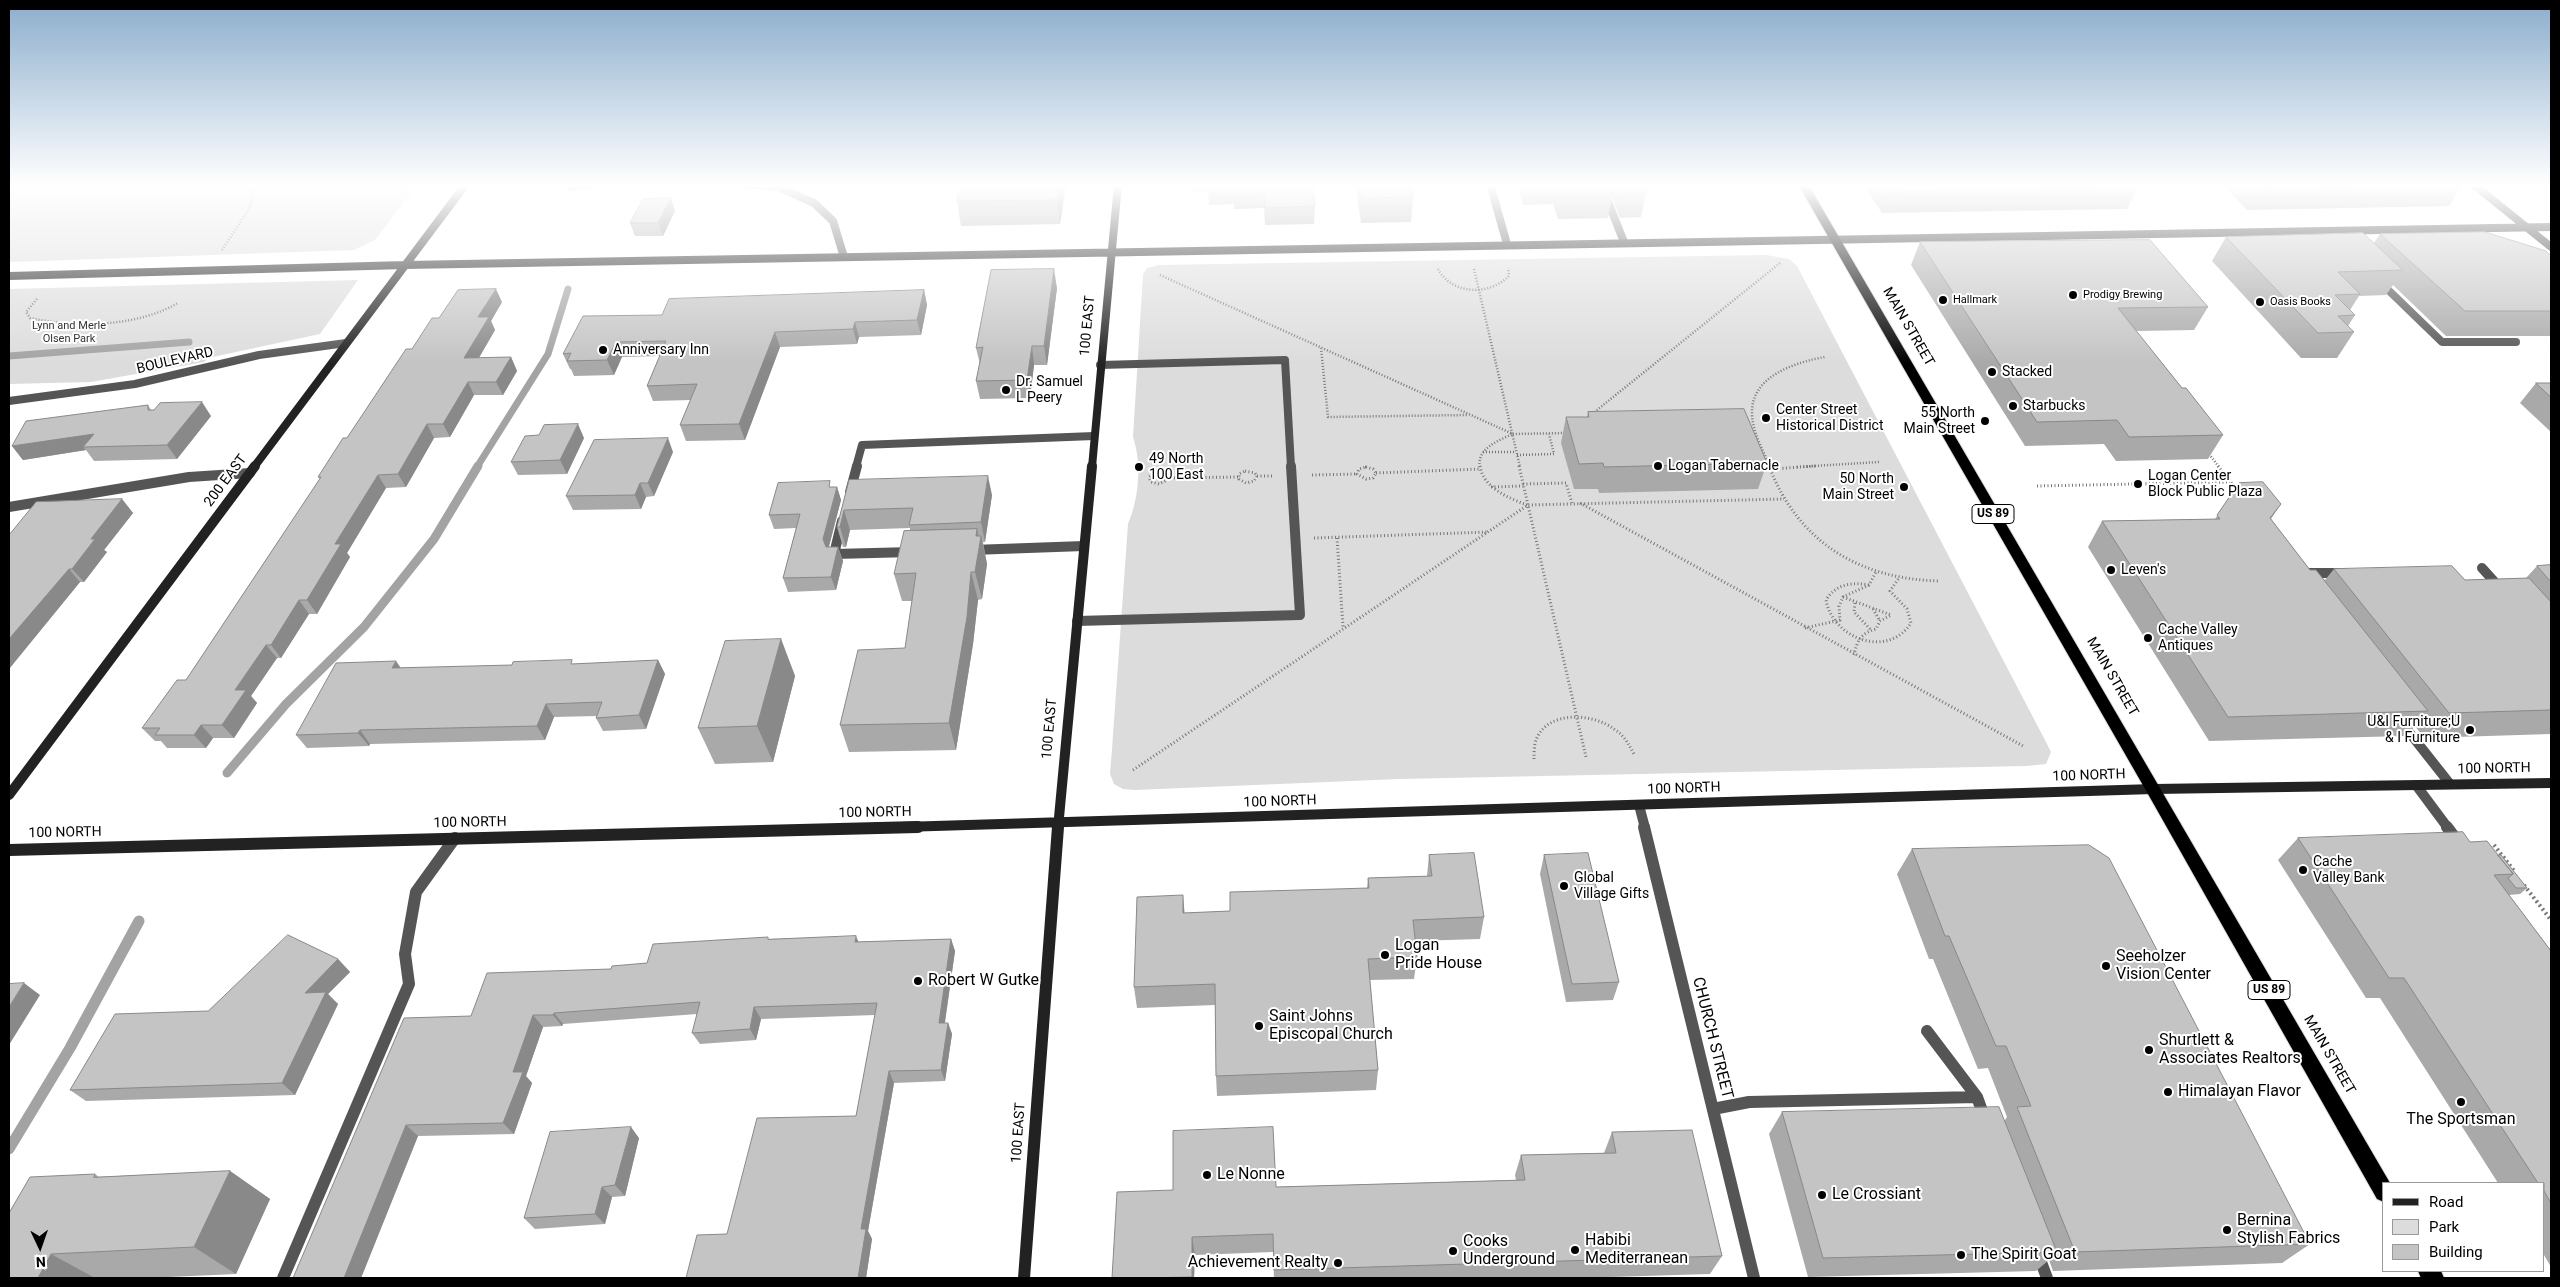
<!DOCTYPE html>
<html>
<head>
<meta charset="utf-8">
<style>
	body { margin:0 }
	#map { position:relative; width:2560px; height:1287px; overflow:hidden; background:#fff; font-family:Roboto,sans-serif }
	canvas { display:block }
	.frame { position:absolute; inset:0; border:10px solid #000; pointer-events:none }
	.legend { position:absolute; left:2382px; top:1182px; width:162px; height:90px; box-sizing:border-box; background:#fff; border:1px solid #999; margin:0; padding:6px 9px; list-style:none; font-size:15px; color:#000 }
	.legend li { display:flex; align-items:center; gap:10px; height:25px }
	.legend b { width:25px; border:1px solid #999 }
	.north { position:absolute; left:15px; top:1222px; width:50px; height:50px; -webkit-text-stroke:4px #fff; paint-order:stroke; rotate:177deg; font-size:14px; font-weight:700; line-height:20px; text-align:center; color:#000 }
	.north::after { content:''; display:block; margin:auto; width:18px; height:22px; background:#000; clip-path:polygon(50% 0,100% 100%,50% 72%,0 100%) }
</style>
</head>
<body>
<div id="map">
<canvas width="2560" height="1287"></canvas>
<div class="frame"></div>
<ul class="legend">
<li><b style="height:6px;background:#222"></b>Road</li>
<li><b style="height:14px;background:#dcdcdc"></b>Park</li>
<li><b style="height:14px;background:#c4c4c4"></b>Building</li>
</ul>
<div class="north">N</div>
</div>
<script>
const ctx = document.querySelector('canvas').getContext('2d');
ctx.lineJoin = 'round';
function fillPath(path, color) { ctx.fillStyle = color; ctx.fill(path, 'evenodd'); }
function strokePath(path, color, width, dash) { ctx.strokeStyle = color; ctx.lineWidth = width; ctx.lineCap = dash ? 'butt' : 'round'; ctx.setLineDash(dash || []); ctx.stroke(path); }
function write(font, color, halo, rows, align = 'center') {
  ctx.font = font + ' Roboto,sans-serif'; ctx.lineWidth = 4; ctx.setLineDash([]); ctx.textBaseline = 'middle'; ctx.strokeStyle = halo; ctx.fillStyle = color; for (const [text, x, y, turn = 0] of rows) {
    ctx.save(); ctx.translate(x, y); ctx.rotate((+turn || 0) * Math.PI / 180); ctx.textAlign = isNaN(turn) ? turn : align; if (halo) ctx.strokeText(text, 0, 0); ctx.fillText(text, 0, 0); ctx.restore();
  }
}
const green = new Path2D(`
	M9,184H418L375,240L354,250L11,262L9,261Z
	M1766,255L1789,259L1797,266L2046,742L2051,752L2046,764L2026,766L1399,779L1135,790L1123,789L1114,784L1110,774L1112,749L1128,524C1139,498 1142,464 1133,437L1143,274L1147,268L1159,265Z
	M358,280L320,334L208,358L204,362L91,382L9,384V289Z`);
const streamFar2 = new Path2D(`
	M9,356L189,342
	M477,467L548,354L568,289`);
const streamFar1 = new Path2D(`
	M227,773L286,704L364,627L434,539L478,466`);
const stream = new Path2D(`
	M9,1149L70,1048L139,921`);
const pathFar2 = new Path2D(`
	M222,250L249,209L256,184
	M1438,269C1452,295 1489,296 1509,276L1508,268
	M1474,269L1520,467
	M1160,275L1513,434L1567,433
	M37,299L26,312L30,318C76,328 137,327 178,303
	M1321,348L1328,417L1467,415
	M1592,414L1780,263
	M1483,452H1516
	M2209,454L2219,467
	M1517,455L1554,454L1549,434
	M1365,467H1367
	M1480,467C1476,449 1499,440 1513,434
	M1770,467C1763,450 1752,431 1752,413C1751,376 1796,362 1825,357
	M1797,467L1879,462`);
const pathFar1 = new Path2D(`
	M1480,466C1483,488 1509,498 1527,505
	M1519,466L1586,757
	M1769,466C1798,542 1859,579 1939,581
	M2218,466L2237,490
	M1366,467L1373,469L1376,473L1373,478L1366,479L1357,474L1359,469Z
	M1772,469L1816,466
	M1245,471L1255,473L1257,476L1254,481L1246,483L1239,479V474Z
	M1156,472L1166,475L1167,480L1159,484L1151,482L1149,477Z
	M1376,473L1480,469
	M1312,475L1357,474
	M1257,476H1273
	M1167,478L1238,477
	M1523,484L1566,483L1572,503
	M2037,486L2230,482
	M1491,487L1523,486
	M1580,503L2025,747
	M1314,538L1488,532
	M1337,538L1343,627
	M1869,585C1851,582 1836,584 1826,600C1833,639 1888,659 1911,623L1907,609L1890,591L1899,578
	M1843,597L1891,615L1880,621L1876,629C1861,633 1857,641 1854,655
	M1855,603L1854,612L1871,630
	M1873,609L1880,621
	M1805,628L1840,620L1839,606L1843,597L1869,585L1876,572
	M1534,759C1534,753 1534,745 1536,740C1547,710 1593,713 1614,729C1625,736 1629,745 1635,756
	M1133,770L1528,505L1784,499`);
const path = new Path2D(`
	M2494,845L2515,872
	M2524,885L2551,920`);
const laneFar2 = new Path2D(`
	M1490,184L1507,244
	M1601,184L1624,242
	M2380,282L2442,342H2516
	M1100,365L1285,360L1291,467
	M856,467L862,445L1094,436`);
const laneFar1 = new Path2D(`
	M850,492L857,466
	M9,507L189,477L250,473
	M842,521L834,554L913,552
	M972,550L1084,546
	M2482,568L2500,588
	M2305,573H2343
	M1077,621L1300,615L1291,466
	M2401,722L2450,784
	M2416,785L2448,828`);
const lane = new Path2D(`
	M2447,827L2459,843
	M1927,1031L1977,1097L1985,1119
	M1713,1109L1749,1102L1977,1097
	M2038,1254L2047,1278
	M283,1278L409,984L405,954L416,892L455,838`);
const streetFar2 = new Path2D(`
	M743,184L779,187L814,203L833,221L844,257
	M571,187L589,184
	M9,401L135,384L259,355L346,343`);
const streetFar1 = new Path2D(`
	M1639,805L1645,828`);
const street = new Path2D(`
	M1644,827L1754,1278`);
const secondaryFar2 = new Path2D(`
	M2473,184L2551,247
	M9,276L405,265L2551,227
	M254,467L466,184
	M1092,467L1118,184`);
const secondaryFar1 = new Path2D(`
	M9,795L255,466
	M869,828L2154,789L2551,783
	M1058,828L1092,466`);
const secondary = new Path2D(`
	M9,850L918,827
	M1024,1278L1058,827`);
const highway = new Path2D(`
	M1798,184H1808L2390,1183H2384V1202L2377,1199L2148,794Z
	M2418,1271H2441L2444,1278H2421Z`);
const wall = new Path2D(`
	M961,184H1066L1060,224L961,226L957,201Z
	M1191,184H1312L1315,206L1314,224L1265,225L1264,208L1234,209V204L1209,205L1208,191L1191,192Z
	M1357,184H1411L1413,197L1411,222L1361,223L1357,193Z
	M1503,184H1733L1732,186L1643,187L1646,193L1641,217L1620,218L1612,197L1608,218L1558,219L1553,204L1523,205L1518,188H1504Z
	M1863,184H2135L2138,187L2127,209L1882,213Z
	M2222,184H2463L2449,206L2247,210Z
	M675,211L663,236H635L630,223Z
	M2380,234L2551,256V336H2446L2393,285L2386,295L2359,296L2350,310L2355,315L2348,326L2354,332L2337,358H2301L2212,261L2226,237L2374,243Z
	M1920,242L2208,307L2194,330L2136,331L2182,388L2223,435L2208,459L2116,461L2104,444L2025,446L1911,265Z
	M1057,288L1047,365H1034L1030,398L980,399L976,381L980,364L976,348Z
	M924,290L927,305L921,335L859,337L857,344L780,347L745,440L686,441L680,425L691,400L653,401L647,386L660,356L622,357L614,375L574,376L571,369H570L563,354L662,315Z
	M502,302L491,321L495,330L479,358L511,357L517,371L503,395H474L450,437L434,438L406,487L386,488L347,553L350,557L317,614H309L281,658H277L251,696L257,703L234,738H213L206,748H167L161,741H155L142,728L186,680L320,479L318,477L412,349L439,318Z
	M2536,383H2551V432L2520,403Z
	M148,405L151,410L211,416L177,459L94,461L86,450L23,460L12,446Z
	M1588,412L1767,463L1758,489L1599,493L1598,489H1574L1561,443L1566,417H1587Z
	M584,438L567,474L518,475L511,462Z
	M673,452L654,496L646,497L641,509L573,510L566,496Z
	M849,480L992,495L985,542H983L987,564L982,599L978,600L973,644L956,750L849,752L840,725L905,648L912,601H902L894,574L910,531V528L850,530L846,547H843L837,527Z
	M2239,483L2281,504L2271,519L2310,570L2325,580L2334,569L2465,580L2526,578L2537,566L2551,565V734L2424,738L2415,726L2405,736L2209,741L2088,547L2102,521L2215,519Z
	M832,487H837L841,500L829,547H838L843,561L836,590L788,592L783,578L796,528L774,529L769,515Z
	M122,499L133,513L104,550L107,552L84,582H80L9,669V535Z
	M781,639L795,676L773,762L715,764L698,728Z
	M658,660L665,674L646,729L603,731L596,718L597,716L554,717L545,740L370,744L369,746L307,748L296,735L400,668L574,664Z
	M2298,838L2470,842L2498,855L2527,888L2520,894L2509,895L2551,951V1267L2544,1255V1183H2498L2380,998H2366L2278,860Z
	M1912,849L2310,1244L2282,1263L2053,1271L2049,1260L2036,1271L1808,1277L1769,1134L1782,1112L2005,1120L2007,1117L1988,1068L1978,1069L1933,959H1929L1897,874Z
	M1429,855L1484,917L1480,939L1415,941L1417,957L1414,979L1370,980L1378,1070L1376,1090L1217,1096L1216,1076L1215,1005L1137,1008L1134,987L1185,913L1230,911L1367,888L1368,878L1427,876Z
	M1544,855L1619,982L1613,1000L1566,1002L1540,874Z
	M770,939L858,942L951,939L955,951L945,1023H948L952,1034L945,1081L894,1083L868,1231L872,1239L866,1278H686L727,1234L856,1116L875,1015L761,1019L756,1040L700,1044L692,1033L697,1014L563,1024L562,1026L543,1027L526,1076L532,1083L514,1134L418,1136L361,1278H293L471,1016L611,969L647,963Z
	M338,959L350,972L328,994L338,1004L295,1095L86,1101L70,1090L208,1011Z
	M1612,1132L1722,1256L1710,1274L1577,1278H1274L1273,1252L1195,1255L1194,1278H1112L1276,1187L1516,1180L1515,1175L1521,1155L1604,1153Z
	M639,1138L625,1196L612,1197L605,1224L535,1229L524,1218Z
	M230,1171L270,1199L236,1274L146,1278H9L95,1174L99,1177Z`);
const shadedWall = new Path2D(`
	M1059,184H1066L1060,224L1057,200Z
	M671,198L675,211L663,236L658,223Z
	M1054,269L1057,288L1047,365L1044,346Z
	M496,289L502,302L491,321L495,330L471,371L464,358L478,317Z
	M924,290L927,305L921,335L917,320Z
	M855,322L859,337L857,344L853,329Z
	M775,332L780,347L745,440L739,424Z
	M616,342L622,357L614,375L607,360Z
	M1032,346L1034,365L1030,398L1027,380Z
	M511,357L517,371L503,395L496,382Z
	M468,382L474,395L450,437L443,424Z
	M202,402L211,416L177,459L167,445Z
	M427,424L434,438L406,487L398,474Z
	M578,424L584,438L567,474L560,460Z
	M94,434L83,447L86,450L23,460L12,446Z
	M668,438L673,452L654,496L648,483Z
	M378,475L386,488L347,553L350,557L317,614L307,600L335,544Z
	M988,476L992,495L985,542L981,522Z
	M640,483L646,497L641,509L635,495Z
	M837,487L841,500L827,553L823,539Z
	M122,499L133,513L104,550L107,552L84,582L72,569L91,539Z
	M844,510L850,530L846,547L840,527Z
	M977,529L980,543L981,536L987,564L982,599L975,572L976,536Z
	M838,547L843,561L836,590L831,577Z
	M69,569L80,582L9,669V639Z
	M971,572L978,600L973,644L956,750L949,723Z
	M299,600L309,614L281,658L271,645Z
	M781,639L795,676L773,762L757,726Z
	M266,645L277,658L251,696L257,703L234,738L222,725L235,690Z
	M658,660L665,674L646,729L639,715Z
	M396,661L405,674L392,668Z
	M546,704L554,717L545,740L537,726Z
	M201,725L213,738L206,748L194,735Z
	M360,730L370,744L369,746L358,733Z
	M1183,895L1185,918L1183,913Z
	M856,936L861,948L855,942Z
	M951,939L955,951L943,1034L939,1023Z
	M338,959L350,972L328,994L338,1004L295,1095L282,1083L305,993Z
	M24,983L40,995L9,1045V1007Z
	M754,1007L761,1019L756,1040L750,1029Z
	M554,1013L563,1024L562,1026L553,1015Z
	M533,1015L543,1027L526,1076L532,1083L514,1134L503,1123L513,1072Z
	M948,1023L952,1034L945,1081L941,1070Z
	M889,1071L894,1083L868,1231L872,1239L866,1278H858L861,1229Z
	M406,1125L418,1136L361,1278H344Z
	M631,1127L639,1138L625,1196L615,1185Z
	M230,1171L270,1199L236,1274L194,1247Z
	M602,1187L612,1197L605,1224L595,1214Z
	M1192,1237L1195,1255L1194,1278H1192Z
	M51,1254L95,1278H38Z`);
const building = new Path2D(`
	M961,184H1059L1057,200L957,201Z
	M1208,184H1312L1315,206L1265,208L1264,191H1233V187L1208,188Z
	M1360,184H1411L1413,197L1362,198Z
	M1558,184H1609L1613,194H1562Z
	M1621,184H1642L1646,193H1625Z
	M1884,184H2135L2138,187L1889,192Z
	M2255,184H2464L2259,188Z
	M671,198L658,223H630L643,199Z
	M2485,232L2546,251L2551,256V311H2465L2380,234Z
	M2363,233L2403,270L2338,272L2360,294L2335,295L2355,315L2338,316L2354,332L2318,333L2226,237Z
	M2150,240L2208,307L2118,308L2182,388H2186L2223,435L2129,437L2117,420L2037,422L1920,242Z
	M1054,269L1044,346H1032L1027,380L976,381L983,347L976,348L991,270Z
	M496,289L478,317H489L464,358L511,357L496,382H468L443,424H427L398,474L378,475L335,544H341L307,600H299L271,645H266L235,690H246L222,725H201L194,735H155L160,728H142L177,680H186L321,477H318L343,438H347L406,349H412L432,318H439L458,290Z
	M924,290L917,320L855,322L853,329L775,332L739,424L680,425L697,384L647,386L666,341L616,342L607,360L567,361L571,353L563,354L583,316L662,315L669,299Z
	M2536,383H2551V397Z
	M202,402L167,445L83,447L94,434L12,446L26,421L148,405V410H154L160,403Z
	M1744,409L1767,463L1604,467L1603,463L1579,464L1566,417H1589L1588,412Z
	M578,424L560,460L511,462L525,436L539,435L544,425Z
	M668,438L648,483H640L635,495L566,496L594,440Z
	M988,476L981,522L909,525L913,508L844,510L840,527H837L849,480Z
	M830,481L829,487H837L823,539L826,547H838L831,577L783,578L800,514L769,515L778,483Z
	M2263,482L2281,504L2270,518L2310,570H2316L2428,711L2228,717L2102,521L2220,519L2217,515L2239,483Z
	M122,499L91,539H95L72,569H69L9,639V535L36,502Z
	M977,529L976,536H981L975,572H971L967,617L949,723L840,725L858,650L905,648L916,573L894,574L904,531Z
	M2551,565V582L2537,566Z
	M2452,566L2465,580L2529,578L2551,602V710L2449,713L2334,569Z
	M781,639L757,726L698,728L725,641Z
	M572,660L571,664L658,660L639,715L596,718L602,702L546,704L537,726L360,730L358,733L296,735L336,663L396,661L392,668L512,665L513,662Z
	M2463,832L2470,842L2487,841L2513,874L2494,875L2551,951V1203L2544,1191V1183H2538L2404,978H2389L2298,838Z
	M2089,845L2109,858L2310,1244L2075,1252L2017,1107L2031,1106L2006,1046H1996L1949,936H1945L1912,849Z
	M1474,853L1484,917L1413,920L1417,957L1368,959L1378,1070L1216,1076L1215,984L1134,987L1137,897L1183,895V913L1230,911V892L1369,888L1368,878L1432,876L1429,855Z
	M1588,853L1619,982L1572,984L1544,855Z
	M2498,855H2501L2527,888H2516L2508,878L2513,874Z
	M288,935L338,959L305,993L326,992L282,1083L70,1090L115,1014L208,1011Z
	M856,936L855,942L951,939L939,1023H948L941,1070L889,1071L861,1229H866L858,1278H686L697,1235L727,1234L757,1118L856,1116L877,1003L754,1007L750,1029L692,1033L700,1002L554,1013L553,1015H533L513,1072H523L503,1123L406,1125L344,1278H293L404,1018L471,1016L487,973L611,969L612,966L647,963L653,944L768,937V939Z
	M24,983L9,1007V984Z
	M1999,1107L2057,1252L1823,1258L1782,1112Z
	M631,1127L615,1185L602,1187L595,1214L524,1218L550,1132Z
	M1273,1127L1276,1187L1525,1180L1521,1155L1616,1153L1612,1132L1692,1130L1722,1256L1274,1270L1273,1234L1192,1237V1277L1143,1278H1112L1117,1192L1173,1190V1131Z
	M230,1171L194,1247L51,1254L38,1278H9V1213L30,1177L95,1174L94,1177Z`);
const markers = [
	[2073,295,5,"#000"],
	[1943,300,5,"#000"],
	[2260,302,5,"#000"],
	[603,350,5,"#000"],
	[1992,372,5,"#000"],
	[1006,390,5,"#000"],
	[2013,406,5,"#000"],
	[1766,418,5,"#000"],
	[1985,421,5,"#000"],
	[1658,466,5,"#000"],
	[1139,467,5,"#000"],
	[2138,484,5,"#000"],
	[1904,487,5,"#000"],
	[2111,570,5,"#000"],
	[2148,638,5,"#000"],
	[2470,730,5,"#000"],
	[2303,870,5,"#000"],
	[1564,886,5,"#000"],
	[1385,955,5,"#000"],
	[2106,966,5,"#000"],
	[918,981,5,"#000"],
	[1259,1026,5,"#000"],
	[2149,1050,5,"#000"],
	[2168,1092,5,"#000"],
	[2461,1102,5,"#000"],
	[1207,1175,5,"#000"],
	[1822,1195,5,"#000"],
	[2227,1230,5,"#000"],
	[1575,1250,5,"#000"],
	[1453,1251,5,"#000"],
	[1961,1255,5,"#000"],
	[1338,1263,5,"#000"]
];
const farPoinames = [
	["Prodigy Brewing",2083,295],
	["Hallmark",1953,300],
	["Oasis Books",2270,302]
];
const farParknames = [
	["Lynn and Merle",69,326],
	["Olsen Park",69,339]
];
const shields = [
	[1993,514,42],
	[2269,990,42]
];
const shieldNames = [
	["US 89",1993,514],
	["US 89",2269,990]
];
const streetNames = [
	["100 EAST",1088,326,-85],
	["MAIN STREET",1908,327,60],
	["BOULEVARD",175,361,-13],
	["200 EAST",226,481,-53],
	["MAIN STREET",2112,677,60],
	["100 EAST",1050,729,-85],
	["100 NORTH",2494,769,-1],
	["100 NORTH",2089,776,-2],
	["100 NORTH",1684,789,-2],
	["100 NORTH",1280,802,-2],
	["100 NORTH",875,813,-1],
	["100 NORTH",470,823,-1],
	["100 NORTH",65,833,-1],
	["MAIN STREET",2329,1055,60],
	["100 EAST",1019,1133,-86]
];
const poiNames = [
	["Anniversary Inn",613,350],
	["Stacked",2002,372],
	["Dr. Samuel",1016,382],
	["L Peery",1016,398],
	["Starbucks",2023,406],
	["Center Street",1776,410],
	["Historical District",1776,426],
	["55 North",1975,413,"right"],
	["Main Street",1975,429,"right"],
	["49 North",1149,459],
	["100 East",1149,475],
	["Logan Tabernacle",1668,466],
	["Logan Center",2148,476],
	["Block Public Plaza",2148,492],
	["50 North",1894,479,"right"],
	["Main Street",1894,495,"right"],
	["Leven's",2121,570],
	["Cache Valley",2158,630],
	["Antiques",2158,646],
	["U&I Furniture;U",2460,722,"right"],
	["& I Furniture",2460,738,"right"],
	["Cache",2313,862],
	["Valley Bank",2313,878],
	["Global",1574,878],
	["Village Gifts",1574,894]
];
const nearPoinames = [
	["Logan",1395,946],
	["Pride House",1395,964],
	["Seeholzer",2116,957],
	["Vision Center",2116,975],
	["Robert W Gutke",928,981],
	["Saint Johns",1269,1017],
	["Episcopal Church",1269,1035],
	["Shurtlett &",2159,1041],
	["Associates Realtors",2159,1059],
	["Himalayan Flavor",2178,1092],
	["The Sportsman",2461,1120,"center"],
	["Le Nonne",1217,1175],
	["Le Crossiant",1832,1195],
	["Bernina",2237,1221],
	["Stylish Fabrics",2237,1239],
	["Habibi",1585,1241],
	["Mediterranean",1585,1259],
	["Cooks",1463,1242],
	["Underground",1463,1260],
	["The Spirit Goat",1971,1255],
	["Achievement Realty",1328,1263,"right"]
];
const nearStreetnames = [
	["CHURCH STREET",1712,1038,76]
];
fillPath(green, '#dcdcdc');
strokePath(streamFar2, '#a3a3a3', 7);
strokePath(streamFar1, '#a3a3a3', 9);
strokePath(stream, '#a3a3a3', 11);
strokePath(highway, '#dbdbdb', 2);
strokePath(pathFar2, '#777', 2.5, [1, 2]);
strokePath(pathFar1, '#777', 3, [1, 2.5]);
strokePath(path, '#777', 4, [2, 3]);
strokePath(laneFar2, '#555', 8);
strokePath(laneFar1, '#555', 10);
strokePath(lane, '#555', 12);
strokePath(streetFar2, '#555', 8);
strokePath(streetFar1, '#555', 10);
strokePath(street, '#555', 12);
strokePath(secondaryFar2, '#222', 8);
strokePath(secondaryFar1, '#222', 10);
strokePath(secondary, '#222', 12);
fillPath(highway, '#000');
fillPath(wall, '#a9a9a9');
fillPath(shadedWall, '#898989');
fillPath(building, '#c4c4c4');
strokePath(building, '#898989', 1);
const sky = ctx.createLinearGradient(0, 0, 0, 364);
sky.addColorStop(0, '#8cadcc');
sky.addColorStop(0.51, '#fff');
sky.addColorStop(1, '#ffffff00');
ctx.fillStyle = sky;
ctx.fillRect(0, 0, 2560, 364);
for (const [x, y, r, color] of markers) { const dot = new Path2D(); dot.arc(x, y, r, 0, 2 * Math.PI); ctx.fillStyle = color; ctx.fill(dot); strokePath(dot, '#fff', 2); }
write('11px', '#000', '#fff', farPoinames, 'left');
write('11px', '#333', '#fff', farParknames);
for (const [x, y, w] of shields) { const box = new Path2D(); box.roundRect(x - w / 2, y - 9.5, w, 19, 4); ctx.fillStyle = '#fff'; ctx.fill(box); strokePath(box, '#000', 1); }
write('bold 12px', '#000', null, shieldNames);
write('14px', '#000', '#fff', streetNames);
write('14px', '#000', '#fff', poiNames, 'left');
write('16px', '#000', '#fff', nearPoinames, 'left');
write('16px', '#000', '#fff', nearStreetnames);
</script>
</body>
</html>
